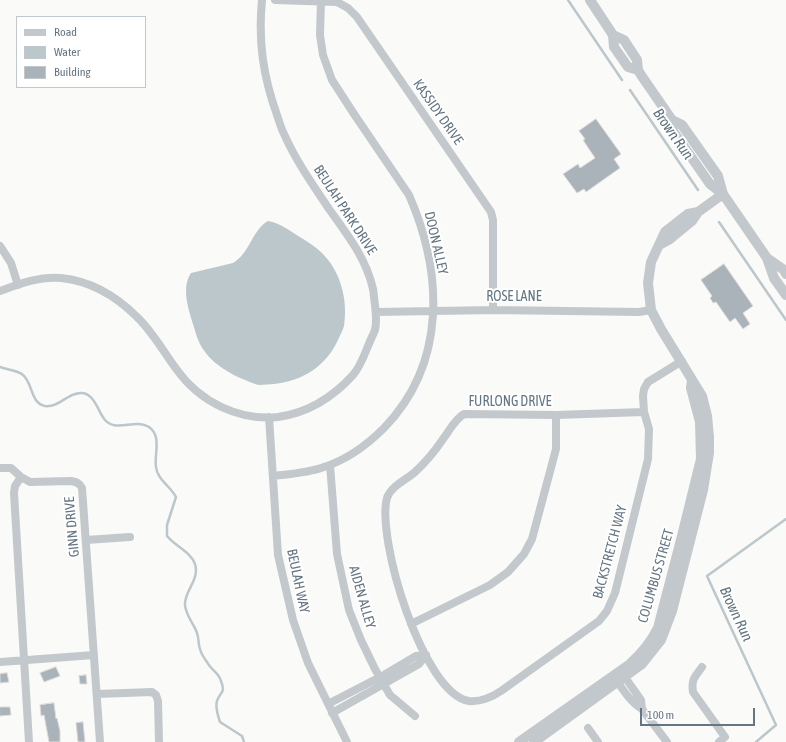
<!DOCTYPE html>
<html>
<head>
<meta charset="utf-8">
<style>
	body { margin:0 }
	#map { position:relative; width:786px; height:742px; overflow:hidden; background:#fafaf8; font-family:"Asap Condensed",sans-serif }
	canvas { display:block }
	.legend { position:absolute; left:16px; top:16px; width:130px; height:72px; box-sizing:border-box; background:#fff; border:1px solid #c1c8cd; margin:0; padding:5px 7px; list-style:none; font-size:12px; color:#657683 }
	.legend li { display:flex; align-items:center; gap:8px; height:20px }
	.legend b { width:20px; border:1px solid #c1c8cd }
	.scale { position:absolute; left:640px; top:708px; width:115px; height:18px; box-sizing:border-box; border:2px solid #657683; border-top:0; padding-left:5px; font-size:12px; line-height:14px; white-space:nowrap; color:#657683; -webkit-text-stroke:3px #fff; paint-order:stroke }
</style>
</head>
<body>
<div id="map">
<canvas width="786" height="742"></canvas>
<ul class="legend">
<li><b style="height:5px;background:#c3c8cc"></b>Road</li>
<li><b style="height:11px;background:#bbc7cb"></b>Water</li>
<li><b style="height:11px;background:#aab3b9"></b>Building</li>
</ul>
<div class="scale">100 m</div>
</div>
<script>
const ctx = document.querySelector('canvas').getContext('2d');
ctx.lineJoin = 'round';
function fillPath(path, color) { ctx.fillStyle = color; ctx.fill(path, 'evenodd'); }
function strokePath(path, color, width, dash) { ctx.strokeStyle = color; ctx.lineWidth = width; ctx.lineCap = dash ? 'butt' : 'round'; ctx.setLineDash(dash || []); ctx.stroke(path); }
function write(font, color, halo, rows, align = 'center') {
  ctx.font = font + ' "Asap Condensed",sans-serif'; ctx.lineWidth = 4; ctx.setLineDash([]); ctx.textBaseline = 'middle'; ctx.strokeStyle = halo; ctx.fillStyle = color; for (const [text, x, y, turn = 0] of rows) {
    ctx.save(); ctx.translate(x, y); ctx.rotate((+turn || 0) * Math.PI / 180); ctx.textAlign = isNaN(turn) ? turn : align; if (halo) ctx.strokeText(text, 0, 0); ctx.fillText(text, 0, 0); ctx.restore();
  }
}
const water = new Path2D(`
	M268,221C280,223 290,231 300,237C308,242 316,247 322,253C341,272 348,300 344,326C343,330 340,335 338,340C326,366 303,381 274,384C270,384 264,385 259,385C253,384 246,380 240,378C221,369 204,357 197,337C192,319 179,290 191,273L233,263C250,253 252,230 268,221Z`);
const stream = new Path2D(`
	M568,0L622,80
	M630,90L698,190
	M719,222L786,320
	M0,367C7,370 17,370 23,375C33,383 30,403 45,406C59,408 68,392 82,393C95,394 98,412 105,420C117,433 135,418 149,427C162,436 154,454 156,467C157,479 171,487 176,497L167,525V536C175,546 192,553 195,564C200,580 184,591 185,605C186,616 194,624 197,633C199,638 198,644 200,649C201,653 204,658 207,662C211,670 219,673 221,681C226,694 220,691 217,701C215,707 218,716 220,722L242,736L244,742
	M756,742L776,725L707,576L786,519`);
const building = new Path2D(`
	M596,119L621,154L614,159L620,168L586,192L584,189L577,193L563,174L578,164L580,168L595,158L583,140L585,139L579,131Z
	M724,264L753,306L743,313L750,324L743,329L735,318L730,322L716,302L713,303L710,298L712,296L701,280Z
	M56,667L60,676L44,682L40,673Z
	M7,673L9,682L0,683V674Z
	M86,675L87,684H80L79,676Z
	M54,703L56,719L57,718L60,731V742H49L44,715L41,716L40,705Z
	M0,707H10L11,715L0,716Z
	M83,722L85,742H78L76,723Z`);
const minor = new Path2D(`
	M275,0L337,2L348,8L357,17L491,212L493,220V310
	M0,246L11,263L18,285
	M0,291C19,284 40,276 61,278C91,281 116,296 137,317C153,332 164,353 177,370C200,402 239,421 278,417C307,413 333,397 353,375C360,367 364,356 368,346C370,341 373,335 375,330C377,322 376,314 375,305C374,300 374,294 373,289C366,258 347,234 329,209C313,185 296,161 284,134C281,128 279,121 277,115C263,76 258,41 262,0
	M376,312L493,310L639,312L651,310
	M644,412L556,415L464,414C454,420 450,430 443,439C435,451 426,462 415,472C406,480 391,486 387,498C376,538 423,694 469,701C480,702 492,697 501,691L599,621L607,611L615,593L648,459L649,429L644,412L643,396L644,389L648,382L682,361
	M269,417L278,555L293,620L308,663L347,742
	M330,465L337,554L349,610L361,640L375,669L390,695L415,716
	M0,468H11L21,477L30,482L71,481C77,482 79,483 82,488L100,742
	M273,476C290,474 308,473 324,467C346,460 368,444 384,428C447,363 443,273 409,195L354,114L332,80L323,55L320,35L321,0
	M21,477L15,486L14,493L29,742
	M86,540L130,537
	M411,624L490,585L508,572L524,554L532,539L556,449V415
	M0,662L94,655
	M702,667C695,677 691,679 693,692L725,737L719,742
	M622,673L641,700L642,709L667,742
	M614,677C622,688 630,702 642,709
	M97,694L152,692L156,695L158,701L159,742
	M328,704L384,675L416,656L426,655
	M332,713L419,664L426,655
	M588,728L598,742`);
const tertiary = new Path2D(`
	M590,0L613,35L624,40L637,60L638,70L641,75L672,120L682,125L718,176L723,194L767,258L774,278L786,295
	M613,35L614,47L628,67L638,70
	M672,120L673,131L710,184L723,194
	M659,245L670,239L692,221L698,212L723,194
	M767,258L784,270L786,274
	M519,742L630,664C642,653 651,642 658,628L682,536L701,459L700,422L691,388L692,380
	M534,742L642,664L661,640L672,611L703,490L709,453V437L707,416L702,396L661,329L651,310L648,283L651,262L665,232L688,214L698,212`);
const streetNames = [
	["KASSIDY DRIVE",438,112,55],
	["BEULAH PARK DRIVE",345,210,57],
	["DOON ALLEY",436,243,77],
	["ROSE LANE",514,297],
	["FURLONG DRIVE",510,402],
	["GINN DRIVE",72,527,-95],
	["BACKSTRETCH WAY",610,552,-75],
	["COLUMBUS STREET",656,576,-74],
	["BEULAH WAY",298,581,78],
	["AIDEN ALLEY",362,597,74]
];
const waterNames = [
	["Brown Run",673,134,55],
	["Brown Run",736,614,65]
];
fillPath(water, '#bbc7cb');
strokePath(stream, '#bbc7cb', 2.5);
fillPath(building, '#aab3b9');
strokePath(building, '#dcdcda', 1);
strokePath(minor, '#c3c8cc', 8);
strokePath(tertiary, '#c3c8cc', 10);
write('14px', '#657683', '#fff', streetNames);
write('italic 15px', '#60757c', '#fff', waterNames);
</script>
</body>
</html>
